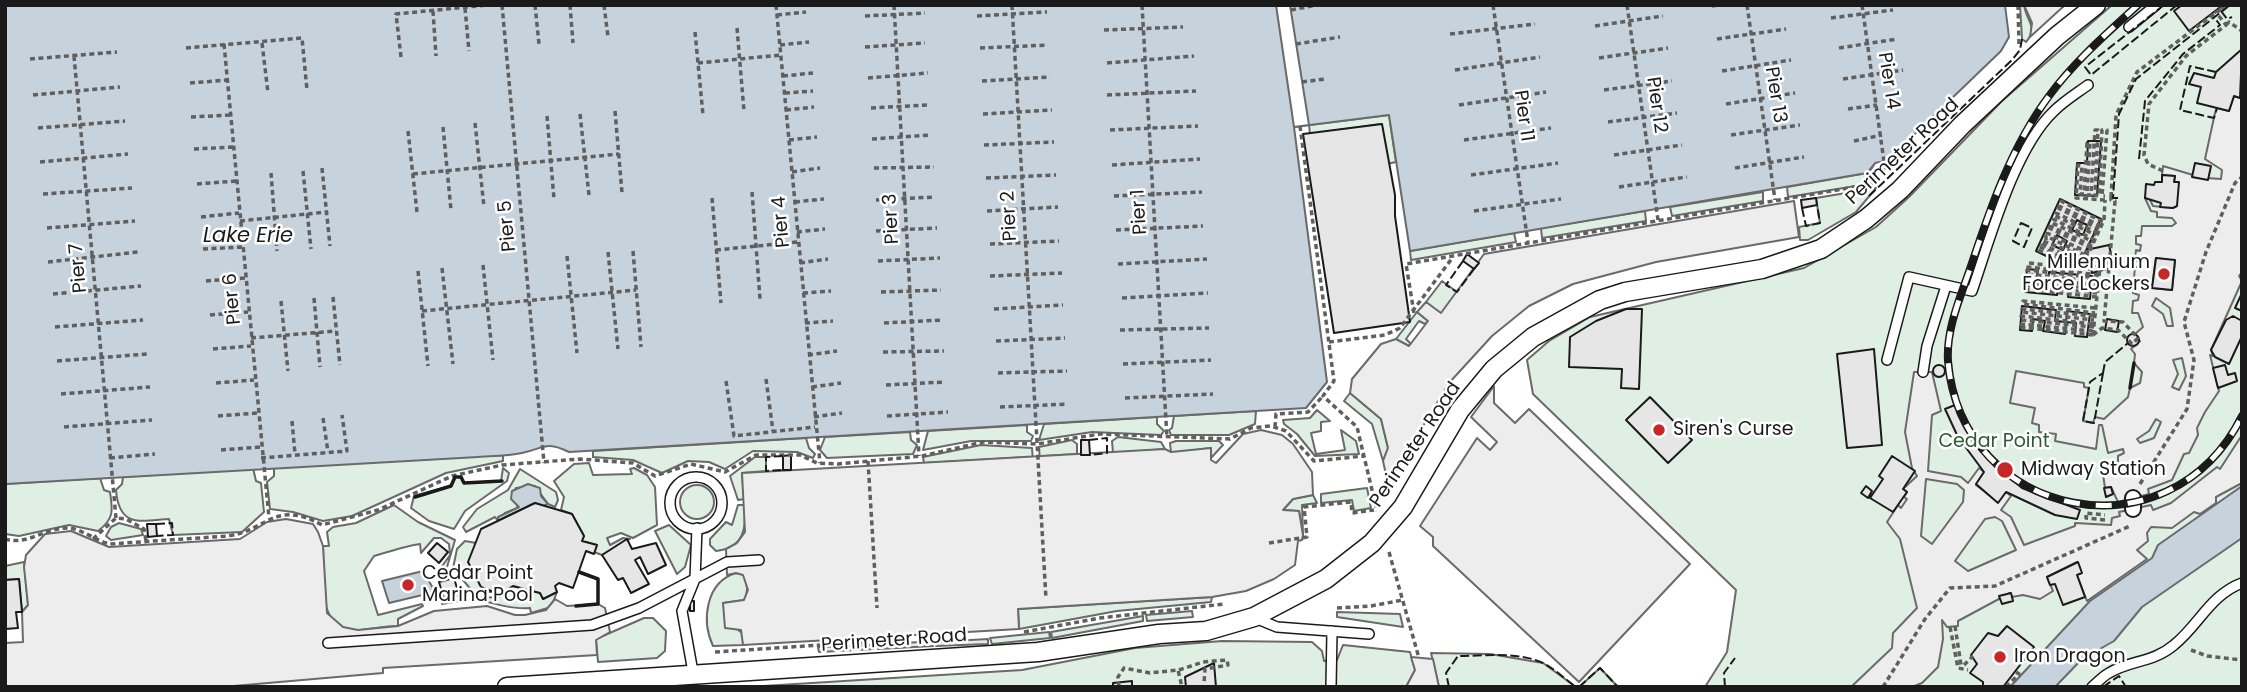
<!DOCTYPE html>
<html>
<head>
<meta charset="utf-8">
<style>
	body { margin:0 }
	#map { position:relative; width:2247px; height:692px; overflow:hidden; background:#fff; font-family:Poppins,sans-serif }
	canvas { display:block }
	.frame { position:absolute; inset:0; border:7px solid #1a1a1a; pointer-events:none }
</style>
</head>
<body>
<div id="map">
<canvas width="2247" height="692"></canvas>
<div class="frame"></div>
</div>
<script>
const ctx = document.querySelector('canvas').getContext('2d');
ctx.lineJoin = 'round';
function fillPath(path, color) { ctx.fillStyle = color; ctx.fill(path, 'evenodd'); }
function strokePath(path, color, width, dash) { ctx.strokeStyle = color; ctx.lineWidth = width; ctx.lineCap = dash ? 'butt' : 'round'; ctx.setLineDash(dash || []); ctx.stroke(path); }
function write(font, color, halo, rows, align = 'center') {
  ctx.font = font + ' Poppins,sans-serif'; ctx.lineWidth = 5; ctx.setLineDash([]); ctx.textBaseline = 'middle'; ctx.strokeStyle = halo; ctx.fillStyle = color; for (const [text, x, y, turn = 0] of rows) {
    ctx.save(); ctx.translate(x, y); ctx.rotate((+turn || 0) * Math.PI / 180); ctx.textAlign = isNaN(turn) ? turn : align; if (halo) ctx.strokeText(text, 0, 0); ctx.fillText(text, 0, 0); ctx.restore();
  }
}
const green = new Path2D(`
	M2020,5H2024C2026,21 2039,27 2026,42L2022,39Z
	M2112,5H2242V687H1705L1727,652L1736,590L1533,394L1527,360L1549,341L1590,317L1804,268L1876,227L1909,197L2002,101Z
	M1389,115L1396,162L1387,164L1381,124L1310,134L1309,125Z
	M1875,163L1862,185L1788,197L1787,187L1867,173Z
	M1876,188L1856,212L1808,240H1800L1799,227L1820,223L1816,198Z
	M1763,192V201L1672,216L1670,207Z
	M1645,211L1646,221L1542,238L1541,228Z
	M1514,233L1516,242L1411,260L1410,251Z
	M1442,281L1457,292L1441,314L1426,302Z
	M1417,312L1428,321L1425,324L1419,321L1406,339L1411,344L1406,347L1396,339Z
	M1350,393L1381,419L1388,448L1383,461L1372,424L1344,401Z
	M1317,410L1330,421L1321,422V431L1311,433L1316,454L1345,450L1341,430L1356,441L1359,454L1315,456L1297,434L1284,424L1283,420L1310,418Z
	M1256,411L1255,424L1229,435H1171L1169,430L1172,428L1174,416Z
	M1157,417V424L1164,431L1161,435L1092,432L1039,440L1044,424Z
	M1027,425V432L1033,436L1031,441H971L923,450L928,431Z
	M910,432L911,440L917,445L913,454L827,458L820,450L825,437Z
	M1118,437L1161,442L1165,449L1113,453L1112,441Z
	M806,438L809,448L815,454L813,458L797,452L753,451L725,469L709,462L688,461L662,473L633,460L593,457V451Z
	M1072,440L1077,444V454L1044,456L1041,475L1039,447Z
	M1176,441H1219L1223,445L1210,459L1211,448L1171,453L1170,443Z
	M981,445L1032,448L1034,474L1029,457L924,463L923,457Z
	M503,455V461L446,473L352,516L323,521L293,512L270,509L267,482L274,476V467Z
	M755,457H766V471L742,473L744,499L738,500L730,476Z
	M589,463L593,475L632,474L630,469L634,468L647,475L655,487L657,525L633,538L621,533L607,538L610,545L623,538L630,539L602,555L594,552L597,545L582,541L584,536L572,514L561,510L564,497L554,481L574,464Z
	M253,468L256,481L261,483L264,512L242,532L173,535L169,519C140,521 119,528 116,490L122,484L123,477Z
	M503,468L509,473L507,481L465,511L454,529L429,521L411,508L414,496L451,486L455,477H461L464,483L501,481Z
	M520,469L556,492L558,500L555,507L548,504L535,486L516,488L513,495L518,508L505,513L498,521L495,517L466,532L463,527L477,509L508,490Z
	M100,478L104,490L110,492C113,511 114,519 98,531L69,525L19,536L5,534V484Z
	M680 502a17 17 0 1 1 34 0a17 17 0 1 1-34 0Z
	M1367,488L1371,508L1354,511L1352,500L1321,503V494Z
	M1313,495L1317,503L1302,505L1303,535L1299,511L1283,510L1293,499Z
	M394,505L418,522L455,540L447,567L438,572L450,555L449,544L441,538H434L421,553L420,544C410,545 384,553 374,556L364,571L378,615L422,604L423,606L398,619V626C385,626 372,629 360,630C313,632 325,576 323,546H329L327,532L333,527L356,523Z
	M738,505H744C747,528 744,548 716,551L710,545V539L726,522L732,525Z
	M119,523L141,529L143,535L111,540L106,536L111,527Z
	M669,525L691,545L685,567L677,574L655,531Z
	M465,541L476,543C472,567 470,583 495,592H473L453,568L457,549Z
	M24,562L28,605L22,612L19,579L5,580V566Z
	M736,573L744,575C747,586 749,590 744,600L723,603L736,628L743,634V645L713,646C701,620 706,582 736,573Z
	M513,586L540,593L543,599L557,592L551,607L531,613L530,608C516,610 489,603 475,598L500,597Z
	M458,587L467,592L466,600L442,604L444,599L458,595Z
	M1212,597L1211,602L1117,611L1019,629L1018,609Z
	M1192,611L1193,617L1147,621L1146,615Z
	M1337,612L1400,614L1403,627L1337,617Z
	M1143,616V621L1052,638L1051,632Z
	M644,618H653L666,631L665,651L657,658L598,662L596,639Z
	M1049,632L1050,638L992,644L990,638Z
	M988,639V644L936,646V642Z
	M933,641V646L878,649V645Z
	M1222,641L1312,642L1322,651L1324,661L1337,660L1343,645L1410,652L1415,670L1406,687H747L1022,670L1135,648Z
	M874,645V649L819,652L818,647Z
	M1431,653L1490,654L1543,663L1576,687H1439Z
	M1600,668L1618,687H1579Z`);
const parking = new Path2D(`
	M2024,5H2065L2030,37L2032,23Z
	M2242,93V272L2239,276L2242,281L2211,350L2213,356L2210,355L2219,391L2205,412L2197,428L2198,435L2189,453L2184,454L2172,480L2148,489L2149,494L2118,502L2111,487L2105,488L2103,474L2118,468V456L2124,453L2123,449L2108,453L2102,425H2099L2096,449L2055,441L2056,434L2039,432V425L2032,423L2035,408L2010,403L2016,371L2084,383V387L2089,388L2083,421L2093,423L2095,417L2104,419L2128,397L2130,388L2140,383L2142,372L2134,363L2135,354L2131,349L2140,341L2135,334L2143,327L2138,313H2132L2133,301L2138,300L2139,295L2133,293L2134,283H2139V278H2134L2135,267H2139L2140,262L2135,260L2136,250L2140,251L2141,245L2136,244V236H2141L2142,226H2172L2176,223L2172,218L2157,217V212L2151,211L2145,198H2149L2153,206L2173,208L2178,183L2174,182L2175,176L2162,175L2163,166L2193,175V177L2221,179L2222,170L2205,159L2215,113L2217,108L2229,111L2234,96L2240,98ZM2156,258L2175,261L2172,290L2152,288ZM2156,298L2170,308L2173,326H2167L2163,314L2152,306ZM2182,358L2186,376L2179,390L2172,387L2178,374L2173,360ZM2156,419L2161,422L2154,438L2140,443L2137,439L2149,431Z
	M1794,201L1799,237L1656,262L1573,284L1529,306L1492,336L1449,383L1388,484L1383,461L1388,448L1381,419L1350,393L1352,379L1381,344L1396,339L1409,346L1428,321L1417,312L1426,302L1441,313L1484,254Z
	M1914,372H1932L1941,411L1932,415L1928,471L1961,477L1968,483L1979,468L1984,472L1976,485L1998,502L2006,492L2011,496L2001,510L2011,517L2024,545L2075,526V523L2111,525L2112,518L2120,516L2119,512L2151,505L2153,510L2171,503L2217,467L2220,469L2242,435V483L2216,497V503L2200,514L2194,512L2172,528L2151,527L2147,533L2148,541L2137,550L2147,559L2087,601L2077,575V562L2047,577L2053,591L2040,599L2023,595L2012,597L2010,593L1958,621V626L1947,627L1942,620L1943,639L1938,667L1922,683L1912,687H1851L1892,648L1893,633L1917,608L1900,539L1887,522L1898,505L1901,508L1907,499L1904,497L1907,492L1903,489L1917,476L1912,468L1905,432ZM1926,479L1957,484L1964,490L1963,502L1932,544L1921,536ZM1995,517L2002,521L2016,550L1968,571L1955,561L1985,519Z
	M1494,386V403L1515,423L1529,409L1690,564L1579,682L1433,546V537L1420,526L1477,438L1490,450L1497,442L1471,417Z
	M1261,430L1282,435L1293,444L1312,472L1313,495L1293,499L1283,510L1299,511L1303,535L1302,540L1298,541L1295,565L1274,579L1246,591L1212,597L1018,609L1019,629L743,645L741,630L725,628L723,603L744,600L748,590L743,575L736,573L727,575L726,549L737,543L745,532L742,473L1165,449L1171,452L1211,448V460L1216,463L1243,434Z
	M286,519L313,524L318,532L323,546L327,613L343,627L358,630L398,626L434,611L487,606L515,615H525L546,610L555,599L567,606L598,604L605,608L610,632L596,640L597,655L383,668V673L222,687H5V643L23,642L22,612L28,605L24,567L26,555L45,534L71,531L109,547L240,539L267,522Z
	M1411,657L1433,659L1439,687H1406L1415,670Z`);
const water = new Path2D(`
	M5,5H2005L2009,37L2001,51L1894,154V159L1875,163L1867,173L1410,251L1389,115L1294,127L1327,382L1306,408L569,452C545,440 543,449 522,453C508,456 492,456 478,457L5,484Z
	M528,484L540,488L541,496L548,504L543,506L535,503L498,521V517L519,507L511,499L512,491Z
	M2242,486V538L2142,607L2114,641L2082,659L2055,687H2010L2090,601L2152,558L2158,545Z
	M423,571L433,588L431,593L389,603L382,581Z`);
const pier = new Path2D(`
	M1276,5H1290L1309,125L1294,127Z`);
const building = new Path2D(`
	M2182,5H2223L2189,31L2174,11Z
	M2242,49L2240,98L2234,96L2229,111L2197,103L2201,87L2189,84L2194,73L2214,78L2216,72Z
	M1382,124L1395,195V216L1410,322L1334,333L1303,134Z
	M2088,141H2101L2097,196L2075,195L2077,163H2087Z
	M2195,163L2211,166L2208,180L2192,177Z
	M2162,175L2175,176L2174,182H2179L2177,206L2173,208L2160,207L2161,203L2145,198L2146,184L2154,185L2155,182H2162Z
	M1816,198L1817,205L1802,208L1801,200Z
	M2060,199L2101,219L2082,259L2073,254L2067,266L2036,251ZM2077,220L2087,225L2083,235L2072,230ZM2057,235L2067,241L2063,250L2052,245Z
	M2109,245L2114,267L2092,273L2086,250Z
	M1467,254L1479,263L1474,269L1463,261Z
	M2156,258L2175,260L2172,290L2152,288Z
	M2027,269L2038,270L2036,280L2048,282L2049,272L2092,276L2090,299L2068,297L2069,284L2059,283L2057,295L2025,292Z
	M2242,293V311L2235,308Z
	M2022,306L2056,310L2055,321L2066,322L2065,334L2043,331L2045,321L2033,319L2032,331L2020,330Z
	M1626,309H1642L1639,389L1621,388L1622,369L1569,367L1570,337L1596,321Z
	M2067,311L2090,314L2087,337L2075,336L2076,323L2066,322Z
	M2233,316L2242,321V336L2229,364L2215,357L2211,350L2226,320Z
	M2107,319L2119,321L2117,332L2105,330Z
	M2127 340a6 6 0 1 1 12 0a6 6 0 1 1-12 0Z
	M1874,349L1882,445L1847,448L1837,354Z
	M2225,365L2228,375L2235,373L2237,381L2218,388L2213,368Z
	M1933 371a6 6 0 1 1 12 0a6 6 0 1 1-12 0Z
	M1650,397L1692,440L1668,463L1626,420Z
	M1955,405L1978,446L1994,464L2022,488L2080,510L2077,519L2055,515L2006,492L1998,503L1976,484L1984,472L1958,437L1945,409Z
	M1081,440H1089L1090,455H1081Z
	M791,455V470H783V456Z
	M1892,456L1915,471L1903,489L1907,492L1893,512L1870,498L1883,479L1879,476Z
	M1866,486L1872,491L1868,498L1861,493Z
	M2111,487L2113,494L2106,497L2104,488Z
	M535,503L572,514L584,536L582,541L597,545L594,554L586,551L573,588L559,583L555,586L557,592L543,599L540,593L513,586L499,594L481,587L468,562L481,529Z
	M147,524H156L157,536L148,537Z
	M627,539L632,549L656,543L666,565L648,574L640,557L635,560L649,584L631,593L623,578L618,580L602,555Z
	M437,543L448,552L439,563L428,553Z
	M2078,562L2082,573L2077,575L2085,597L2063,605L2055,584L2050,585L2047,577Z
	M454,578L459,595L444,599L439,582Z
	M19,579L22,612H16L18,628L5,629V580Z
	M2011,593L2013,601L2002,604L1999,596Z
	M690,601H694V611H690Z
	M2007,626L2034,647L2003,687H1983V682L1970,673L1977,664L1971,655L1988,633L1998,636Z
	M1214,663L1216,687H1186L1185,677Z
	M1132,681V687H1113V683Z`);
const path = new Path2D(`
	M502,5L544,463
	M535,5L539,44
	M570,5L573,43
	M604,5L608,37
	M776,5L820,463
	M894,5L919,456
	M1012,5L1046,599
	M1142,5L1167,438
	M1493,5L1528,242
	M1627,5L1658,220
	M1747,5L1775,200
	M1862,5L1886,176
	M2018,5L2019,45
	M1712,6L1719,5
	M465,8L469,51
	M2221,9L2225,5
	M1291,10L1317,5
	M433,11L436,56
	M777,15L806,12
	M865,16L925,13
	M977,16L1047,12
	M1831,18L1893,10
	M2226,25L2229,22L2242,31
	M1595,26L1663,16
	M737,28L744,111
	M1104,30L1183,27
	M695,32L703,115
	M1450,34L1535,24
	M1717,39L1786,29
	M262,43L268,93
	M224,44L269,518
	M1296,44L1340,37
	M780,45L809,42
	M865,47L925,43
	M186,48L302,38L307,90
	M980,48L1048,45
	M1839,48L1897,39
	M74,56L116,518
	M401,57L396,14L488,5
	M1599,58L1668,48
	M30,59L117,52
	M698,63L781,55
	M1107,63L1194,56
	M1455,70L1540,57
	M1722,71L1791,60
	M783,76L813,73
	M868,78L928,73
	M1843,79L1903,70
	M982,81L1050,77
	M1302,82L1325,79
	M190,83L228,80
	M1604,90L1672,81
	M785,93L813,91
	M33,95L120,87
	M1107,95L1196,91
	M1726,104L1795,93
	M1459,105L1546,92
	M871,108L929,105
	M1848,109L1877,105
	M786,110L814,107
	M615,111L622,193
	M580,114L589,195
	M983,114L1052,110
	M547,116L554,199
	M191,117L231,115
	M1608,122L1677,113
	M475,123L484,207
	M1300,126L1334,381L1323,396L1357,427L1377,511
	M443,127L451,210
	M38,128L125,121
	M1110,130L1198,126
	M408,131L417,212
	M1731,135L1800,125
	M872,139L931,135
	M789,140L817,137
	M1464,140L1551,128
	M1854,141L1882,135
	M984,145L1054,142
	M194,149L233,147
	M1614,155L1682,145
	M40,162L128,154
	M1112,165L1200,159
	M322,168L330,246
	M874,168L934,167
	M1735,168L1804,157
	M303,171L311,249
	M2163,171L2148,164L2144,155L2149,104L2186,56L2226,25L2215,11
	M792,172L820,168
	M271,173L277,251
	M413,174L619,154
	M1471,175L1558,163
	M986,178L1056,175
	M197,184L236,181
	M1619,187L1687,177
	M752,192L760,299
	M43,194L132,188
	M1114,196L1202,192
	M2111,197L2116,115L2137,72L2210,17
	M712,198L721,303
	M876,200L935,197
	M2105,200L2076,198L2078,165L2082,166L2080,194H2084L2087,143H2090L2087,195H2091L2095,130H2098L2095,195L2099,196L2102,130H2107L2102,196H2105
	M795,202L824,199
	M987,211L1058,207
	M1474,211L1561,199
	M201,217L239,213
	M240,221L327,212
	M2101,226L2059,206L2061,201L2103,222
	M47,228L135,221
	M1116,230L1203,226
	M876,231L937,228
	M797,232L825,229
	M2098,233L2056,213L2058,208L2099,229
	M2046,240V236L2087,256
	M2095,240L2053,219L2055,216L2096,235
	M990,244L1059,241
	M2092,246L2050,226L2052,223L2094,242
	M203,249L242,247
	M716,250L798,242
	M633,251L641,347
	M608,252L618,349
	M2072,252L2043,241L2042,244L2069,257L2068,260L2040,247L2038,250L2067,264L2072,253
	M2072,252L2086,259
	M2089,253L2047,233L2049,228L2091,248
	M567,256L577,353
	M878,261L940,258
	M48,262L138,252
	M800,263L828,259
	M1118,264L1207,259
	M483,265L493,360
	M442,268L453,364
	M418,271L428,366
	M2099,275L2028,267V263L2099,270
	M990,276L1062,273
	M2098,278L2027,270V274L2099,282
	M206,281L245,278
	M2098,289L2026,282V278L2098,285
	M881,292L941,290
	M803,293L831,291
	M53,294L141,286
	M333,297L340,365
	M2097,297L2025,289V285L2097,293
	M314,298L320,367
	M1122,298L1208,293
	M281,301L288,371
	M2095,308L2023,301V304L2095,313
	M994,309L1063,305
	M422,311L636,290
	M1414,313L1406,264L1878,183
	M210,315L248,312
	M2094,316L2022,309V312L2094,320
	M805,323L833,321
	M884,323L943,320
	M55,327L143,320
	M2094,327L2021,320V316L2094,324
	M1120,330L1209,328
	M2093,335L2102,328L2118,330L2132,344L2138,338L2123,322L2104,321L2115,201L2111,200V197
	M2093,335L2100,267L2086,259L2104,220L2105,200
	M2093,335L2020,327V324L2093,331
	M251,338L336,331
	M996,341L1065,338
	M1329,342L1385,335L1400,328L1453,257
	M213,349L251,346
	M883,352L944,351
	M808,355L837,351
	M57,361L147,354
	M1123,364L1211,360
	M998,373L1067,371
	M766,379L773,431
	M726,381L734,436L815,427
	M216,383L254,380
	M886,385L945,382
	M812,387L841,383
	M61,394L150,387
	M1125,398L1213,394
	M1000,407L1068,404
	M218,416L257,413
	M887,416L948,412
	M814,417L842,413
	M323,418L328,452
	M292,421L295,454
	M64,427L152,420
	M1275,427L1276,414L1308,412L1323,396
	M221,450L260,447
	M110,458L155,454
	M261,458L347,451L342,415
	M868,461L877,608
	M2140,484L2187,409L2194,360L2184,322L2206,252L2235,183L2242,177
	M2105,520L2086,518V513L2105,515
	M5,539C28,546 45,527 69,528C82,529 96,541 110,544L228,536C268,530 275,499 322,525L378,510L452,476L502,465L580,459L633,463L655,476L691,464L725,472L756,455H800L817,463L838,464L922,456L983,442L1037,444L1100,434L1230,439L1251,428L1271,426L1286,431L1314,461L1364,456
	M93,539L116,518L126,519L144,529L146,541
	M1269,543L1307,537L1304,507L1351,502L1352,513L1374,510
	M1389,552L1419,658
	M1337,608L1371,606L1403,600
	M1955,626L1961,665H1964L1973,656
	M1950,627L1958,668L1968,670
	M1024,632L1100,618L1224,604
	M2191,650L2207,656L2242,660
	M715,652L866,642
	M1179,670L1203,662L1227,660L1228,665L1205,669L1204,684
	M1119,687L1118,677L1124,668L1150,673L1178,670L1182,687
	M1883,687L1925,619L1950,588L1995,586L2130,526
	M1934,687H1938
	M2006,687L2019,674L2015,671`);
const service = new Path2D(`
	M2129,27L2156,5
	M1887,360L1909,277L1972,291C1990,239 2014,149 2054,111C2064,101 2077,93 2088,85
	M1923,372L1927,346L1946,286
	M670 503a26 26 0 1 1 52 0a26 26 0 1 1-52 0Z
	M1255,618L1277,627L1369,634
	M328,643L592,625L639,608L727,562L759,560
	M693,672L682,611L695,579L697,528
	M1331,687L1332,631
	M2092,687C2098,682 2103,676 2109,673C2130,660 2153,663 2174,645C2199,625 2210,595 2242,583`);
const pedestrian = new Path2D(`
	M2133,498V509`);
const minor = new Path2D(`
	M507,687L1038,652L1159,634L1206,631L1254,617L1326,579L1372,543L1403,507L1460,410L1494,369L1533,337L1600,300L1625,292L1762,269L1821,249L1866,219L1900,190L1962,125L2057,36L2096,5`);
const rail = new Path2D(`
	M2138,5C2107,33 2074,62 2049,96C2011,147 1990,209 1970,269C1960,298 1946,330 1948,361C1961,519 2169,562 2242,416`);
const pathBridge = new Path2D(`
	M2210,17L2221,9`);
const fence = new Path2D(`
	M2164,5L2085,67L2091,75L2177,5
	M2062,7L2065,5
	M2221,11L2227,19L2232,17
	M2216,72L2190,66L2180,110L2214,118L2217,108
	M2139,159L2145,101L2183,54L2220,25L2214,17
	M1869,196L2012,60L2020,50L2022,39
	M2118,198H2113L2119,114L2136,79L2230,5
	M1802,208L1806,226L1820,223L1817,205
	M2021,223L2032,228L2024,247L2013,241Z
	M1463,261L1446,285L1457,292L1474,269
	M2103,373L2094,423L2083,421L2090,382Z
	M2103,373L2105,362L2128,343
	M1089,440L1107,438V453L1090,455
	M783,456L766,457V471L783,470
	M156,524L172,523L173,535L157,536
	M1449,687L1446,673L1458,656C1485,656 1520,651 1545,664C1556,670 1566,680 1576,687
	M1579,687L1600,668L1618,687
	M1725,687L1724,673L1735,658
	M2103,687L2119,676L2126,687`);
const wall = new Path2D(`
	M2130,388L2134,363
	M415,497L451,486L455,477H461L464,483L502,481
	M576,606L598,604V579L579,572`);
const markers = [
	[2164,274,7,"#c62828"],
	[1659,430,7,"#c62828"],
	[2005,470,9,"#c62828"],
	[408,585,7,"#c62828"],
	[2000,657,7,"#c62828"]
];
const streetNames = [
	["Pier 14",1888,81,81],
	["Pier 13",1775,95,81],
	["Pier 12",1656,105,82],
	["Pier 11",1523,116,82],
	["Perimeter Road",1903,152,-43],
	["Pier 1",1140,212,-93],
	["Pier 2",1010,216,-93],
	["Pier 3",892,219,-93],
	["Pier 4",782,222,-95],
	["Pier 5",508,226,-95],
	["Pier 7",79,268,-95],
	["Pier 6",233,299,-95],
	["Perimeter Road",1416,445,-56],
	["Perimeter Road",894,641,-4]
];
const poiNames = [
	["Millennium",2150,263,"right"],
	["Force Lockers",2150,285,"right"],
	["Siren's Curse",1673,430],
	["Midway Station",2021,470],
	["Cedar Point",422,574],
	["Marina Pool",422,596],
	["Iron Dragon",2014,657]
];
const parkNames = [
	["Cedar Point",1994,442]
];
const waterNames = [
	["Lake Erie",248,237]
];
fillPath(green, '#e0efe3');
strokePath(green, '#6a6a6a', 2);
fillPath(parking, '#ededed');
strokePath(parking, '#6a6a6a', 2);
fillPath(water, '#c6d2dc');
strokePath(water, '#6a6a6a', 2);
fillPath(pier, '#fff');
strokePath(pier, '#6a6a6a', 2);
fillPath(building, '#e6e6e6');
strokePath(building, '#1a1a1a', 2);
strokePath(service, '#1a1a1a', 12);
strokePath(pedestrian, '#1a1a1a', 18);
strokePath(minor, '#1a1a1a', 21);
strokePath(path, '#5f5f5f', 3.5, [5, 3.5]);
strokePath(service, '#fff', 9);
strokePath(pedestrian, '#fff', 14);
strokePath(minor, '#fff', 18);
strokePath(rail, '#1a1a1a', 8);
strokePath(rail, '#fff', 5, [16]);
strokePath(pathBridge, '#5f5f5f', 3.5, [5, 3.5]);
strokePath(fence, '#1a1a1a', 2, [9, 3.5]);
strokePath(wall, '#1a1a1a', 3.5);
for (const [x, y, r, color] of markers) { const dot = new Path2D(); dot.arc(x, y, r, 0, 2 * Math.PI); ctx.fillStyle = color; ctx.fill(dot); strokePath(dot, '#fff', 2.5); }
write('19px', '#1a1a1a', '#fff', streetNames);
write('19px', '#1a1a1a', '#fff', poiNames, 'left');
write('19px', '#2b5a34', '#fff', parkNames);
write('italic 21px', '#1a1a1a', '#fff', waterNames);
</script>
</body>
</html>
